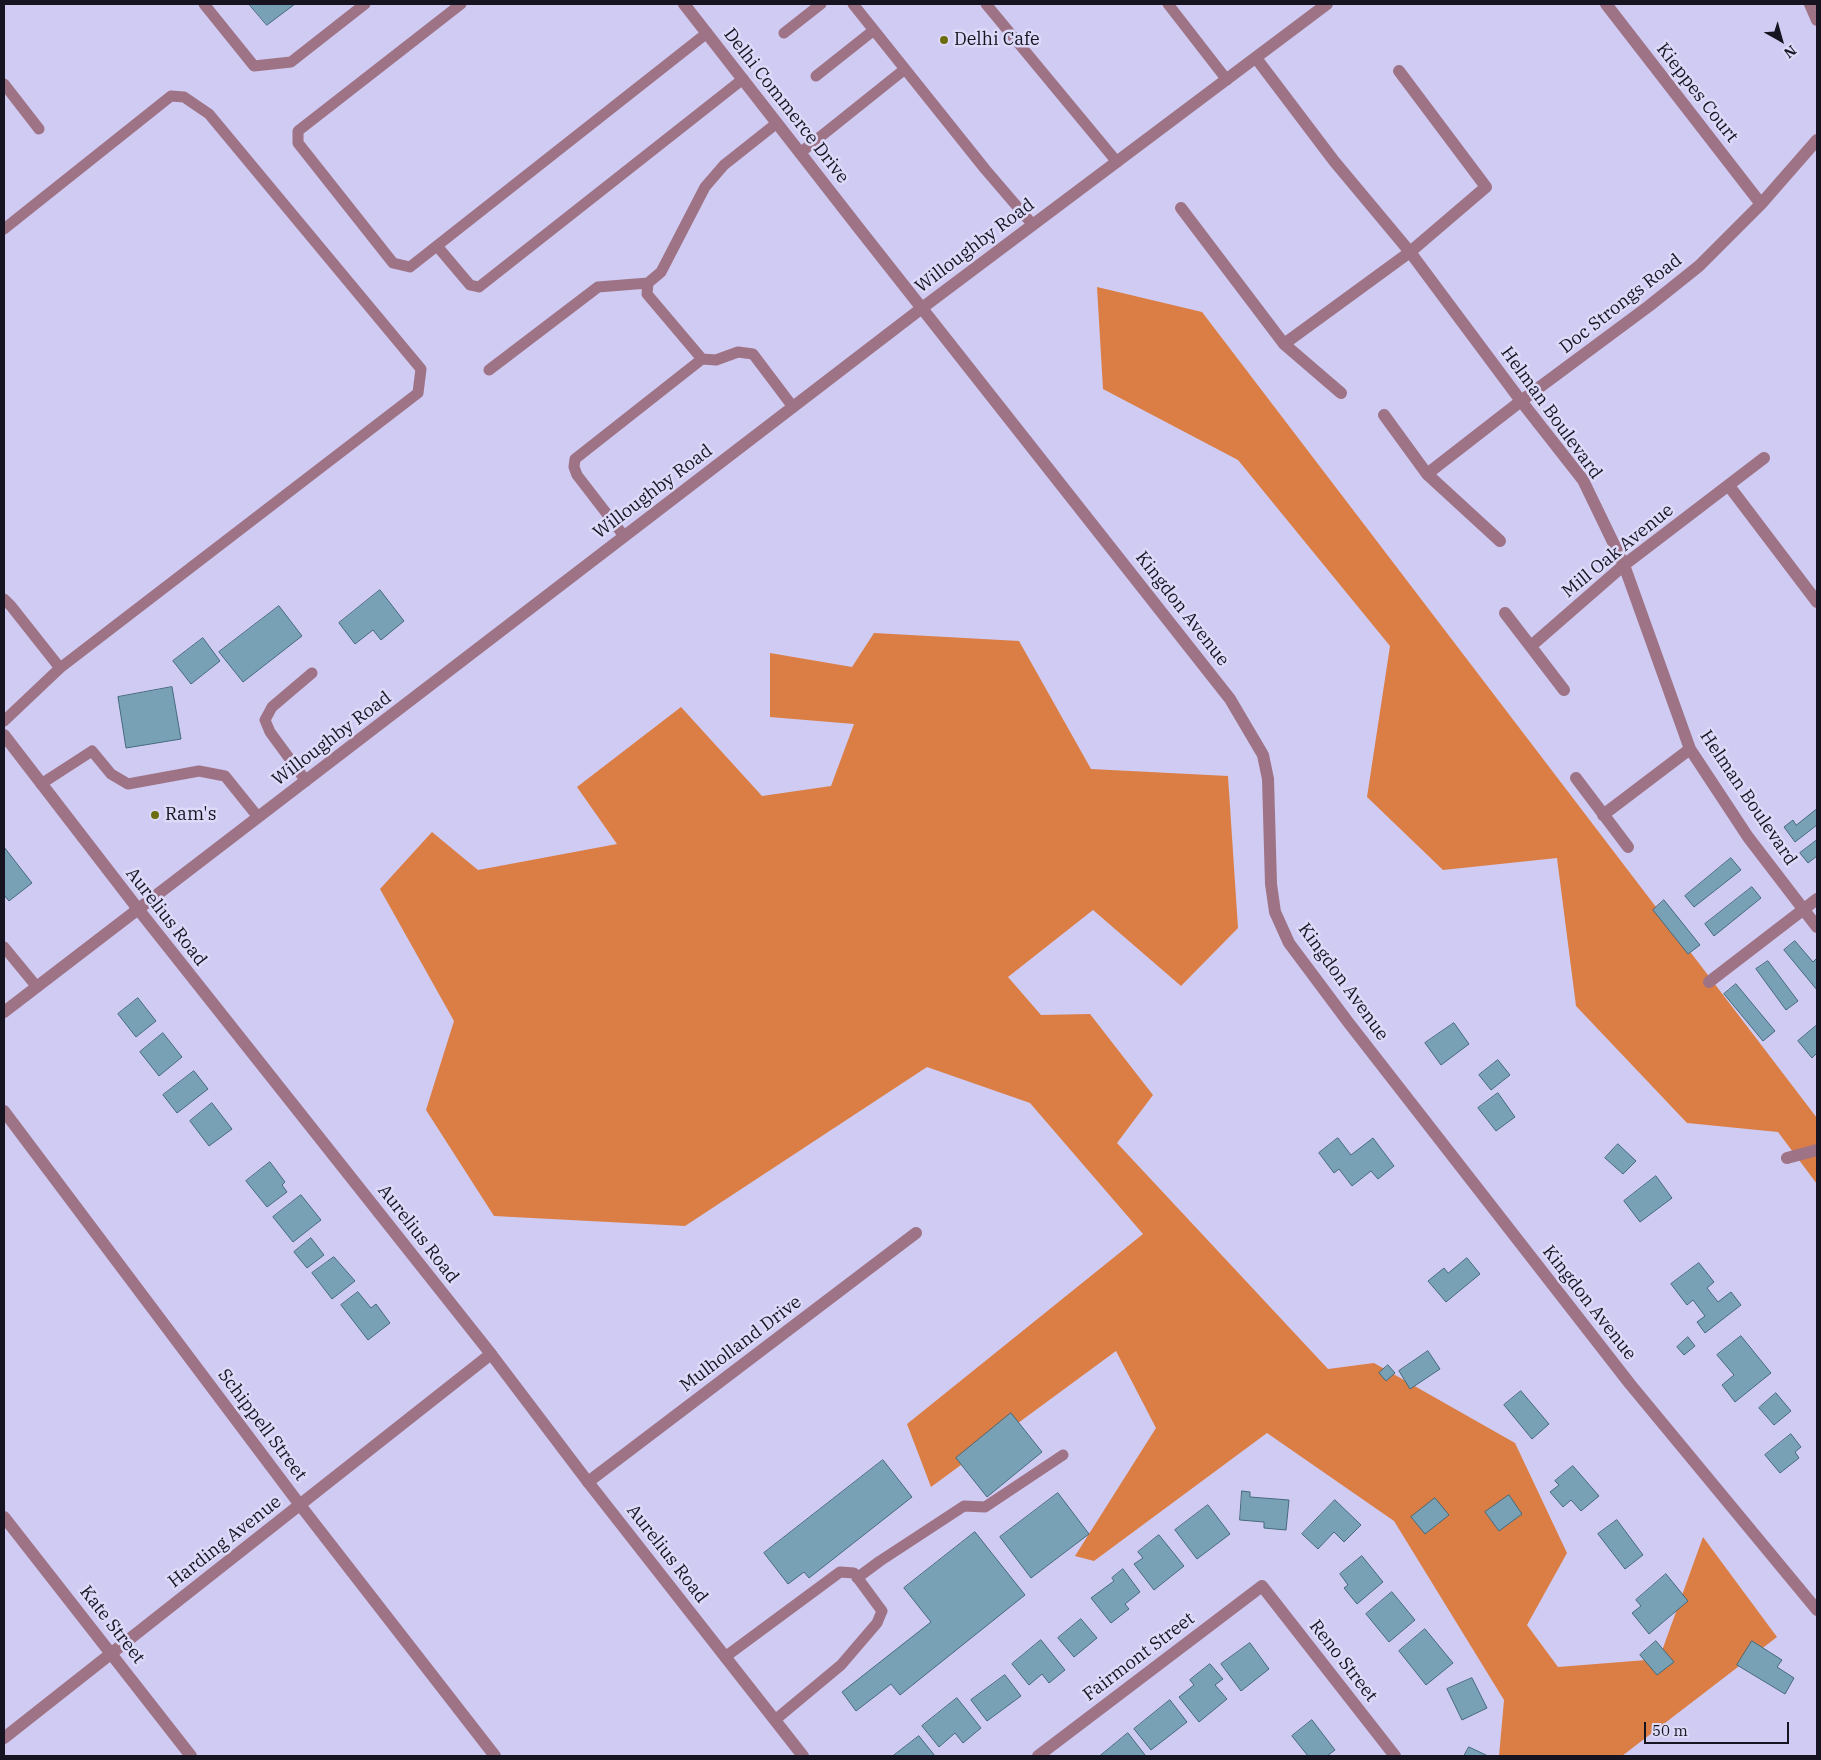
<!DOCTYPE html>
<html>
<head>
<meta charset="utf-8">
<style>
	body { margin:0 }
	#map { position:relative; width:1821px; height:1760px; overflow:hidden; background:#d0cbf2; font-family:"IBM Plex Serif",serif }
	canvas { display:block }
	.frame { position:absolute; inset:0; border:5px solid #161421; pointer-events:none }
	.north { position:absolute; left:1756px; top:15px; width:50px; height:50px; -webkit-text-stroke:4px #dddaf9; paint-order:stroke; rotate:142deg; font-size:14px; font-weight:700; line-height:20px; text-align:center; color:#161421 }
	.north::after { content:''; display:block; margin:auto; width:18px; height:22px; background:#161421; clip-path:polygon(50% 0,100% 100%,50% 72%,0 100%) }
	.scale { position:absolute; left:1644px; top:1722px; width:145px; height:22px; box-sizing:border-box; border:2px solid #161421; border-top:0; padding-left:6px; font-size:15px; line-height:18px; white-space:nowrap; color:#161421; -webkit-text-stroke:4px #dddaf9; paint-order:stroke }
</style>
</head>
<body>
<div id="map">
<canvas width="1821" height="1760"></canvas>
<div class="frame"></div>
<div class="north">N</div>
<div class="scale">50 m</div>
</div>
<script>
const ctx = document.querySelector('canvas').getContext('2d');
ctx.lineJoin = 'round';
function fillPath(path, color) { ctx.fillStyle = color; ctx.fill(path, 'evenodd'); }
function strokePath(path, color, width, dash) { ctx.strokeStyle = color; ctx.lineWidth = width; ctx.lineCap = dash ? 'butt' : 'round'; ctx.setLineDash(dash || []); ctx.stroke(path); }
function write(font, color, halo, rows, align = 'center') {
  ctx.font = font + ' "IBM Plex Serif",serif'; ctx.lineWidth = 5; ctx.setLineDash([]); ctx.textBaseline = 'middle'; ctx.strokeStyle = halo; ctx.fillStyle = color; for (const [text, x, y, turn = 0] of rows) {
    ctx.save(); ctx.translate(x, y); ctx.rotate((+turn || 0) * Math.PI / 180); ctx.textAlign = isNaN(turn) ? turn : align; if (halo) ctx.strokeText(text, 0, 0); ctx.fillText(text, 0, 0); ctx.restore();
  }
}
const forest = new Path2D(`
	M1097,287L1202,312L1817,1118V1184L1778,1132L1687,1123L1576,1006L1557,858L1443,870L1367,797L1390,646L1238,460L1103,389Z
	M874,633L1019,641L1091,769L1228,776L1238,928L1181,986L1093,910L1008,977L1041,1015L1090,1014L1153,1095L1117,1143L1328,1369L1374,1363L1515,1443L1567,1553L1527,1625L1558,1667L1659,1659L1703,1537L1777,1637L1622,1756H1499L1504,1700L1394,1521L1267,1433L1094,1561L1075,1556L1156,1428L1116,1351L931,1487L907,1424L1143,1234L1030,1103L927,1067L685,1226L494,1216L426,1110L454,1021L380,889L432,832L478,870L617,844L577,787L681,707L762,796L831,786L854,724L770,717V653L852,667Z`);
const building = new Path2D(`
	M249,4H295L267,25Z
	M380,590L404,621L381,640L373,630L355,644L339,623Z
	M279,606L302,636L243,682L219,652Z
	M203,638L220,661L191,684L173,661Z
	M172,687L181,739L126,748L118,697Z
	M1817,809V825L1795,842L1784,827L1793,820L1796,825Z
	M1817,840V856L1808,863L1800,853Z
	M4,847L32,883L9,901L4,895Z
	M1731,858L1741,870L1694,907L1685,896Z
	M1752,887L1761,898L1714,936L1705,924Z
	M1664,900L1700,945L1688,954L1653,910Z
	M1795,941L1813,962L1817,958V990L1784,950Z
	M1768,961L1798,1001L1786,1010L1756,969Z
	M1736,984L1775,1031L1763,1041L1724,994Z
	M138,998L156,1021L136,1037L118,1014Z
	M1454,1023L1469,1044L1441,1065L1425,1043Z
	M1817,1025V1053L1812,1058L1798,1041Z
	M163,1033L182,1057L159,1076L140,1052Z
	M1498,1060L1510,1075L1491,1090L1479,1075Z
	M194,1071L208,1089L177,1113L163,1095Z
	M1498,1093L1515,1117L1496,1131L1478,1108Z
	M212,1103L232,1129L209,1146L190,1121Z
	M1338,1138L1351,1155L1373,1138L1394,1166L1378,1179L1371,1171L1352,1186L1339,1169L1334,1173L1319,1153Z
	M1618,1144L1636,1161L1623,1174L1605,1158Z
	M270,1162L285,1182L282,1185L287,1192L267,1207L246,1181Z
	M1656,1176L1672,1198L1640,1222L1624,1201Z
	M301,1195L321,1220L293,1242L273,1217Z
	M311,1238L324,1255L307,1268L294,1252Z
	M334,1257L355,1281L332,1299L312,1273Z
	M1467,1258L1480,1274L1446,1302L1428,1281L1444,1268L1448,1273Z
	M1699,1263L1714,1282L1707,1288L1718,1302L1731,1292L1741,1305L1705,1333L1697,1322L1705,1316L1693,1300L1687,1305L1671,1284Z
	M358,1292L371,1308L376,1304L390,1323L368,1340L341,1305Z
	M1741,1336L1771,1373L1735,1402L1722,1385L1734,1375L1717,1355Z
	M1688,1337L1695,1346L1684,1355L1677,1347Z
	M1428,1351L1440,1369L1410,1389L1399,1371Z
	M1388,1365L1395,1373L1386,1381L1379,1373Z
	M1521,1391L1549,1424L1532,1439L1504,1405Z
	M1776,1393L1791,1411L1774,1425L1759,1408Z
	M1011,1413L1042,1452L987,1497L956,1458Z
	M1791,1434L1801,1447L1795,1452L1799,1458L1780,1473L1765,1455Z
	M883,1460L912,1497L809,1578L804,1572L788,1584L764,1553Z
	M1573,1466L1599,1496L1581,1511L1571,1500L1563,1507L1550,1492L1559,1485L1555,1481Z
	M1242,1491L1250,1492V1497L1289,1500L1286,1530L1264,1528V1522L1240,1520Z
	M1058,1493L1089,1534L1031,1578L1000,1537Z
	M1509,1495L1522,1514L1499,1531L1485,1512Z
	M1435,1498L1449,1515L1425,1534L1411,1517Z
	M1335,1500L1361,1525L1344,1542L1334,1532L1318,1549L1302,1534Z
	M1208,1505L1230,1534L1197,1559L1175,1530Z
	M1617,1520L1643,1555L1625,1569L1598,1534Z
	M975,1532L1025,1595L900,1695L891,1684L856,1711L842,1692L931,1622L904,1588Z
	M1159,1535L1184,1566L1154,1590L1134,1564L1143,1558L1138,1552Z
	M1362,1556L1383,1582L1357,1604L1344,1588L1348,1585L1340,1574Z
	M1123,1569L1140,1592L1125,1604L1129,1609L1111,1623L1091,1598L1114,1581L1112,1578Z
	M1666,1574L1688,1601L1649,1634L1632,1613L1641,1606L1636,1600Z
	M1392,1592L1415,1620L1389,1642L1366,1614Z
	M1081,1619L1097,1638L1074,1657L1058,1638Z
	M1425,1629L1453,1663L1426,1685L1399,1651Z
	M1041,1640L1065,1670L1049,1683L1042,1674L1029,1685L1012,1664Z
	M1656,1641L1674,1662L1657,1675L1640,1655Z
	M1752,1641L1782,1660L1777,1667L1794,1678L1785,1694L1737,1665Z
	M1250,1643L1269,1669L1241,1691L1221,1664Z
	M1210,1664L1223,1679L1215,1685L1227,1699L1199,1722L1179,1697L1194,1685L1190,1680Z
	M1005,1675L1021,1696L987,1721L971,1700Z
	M1472,1678L1487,1708L1462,1720L1447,1689Z
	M957,1698L981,1728L963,1743L955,1733L939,1747L922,1726Z
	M1170,1700L1187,1722L1151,1750L1134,1729Z
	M1312,1720L1335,1750L1327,1756H1308L1292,1736Z
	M1128,1733L1145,1755L1143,1756H1100Z
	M919,1736L935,1756H893Z
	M1469,1747L1488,1756H1464Z`);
const service = new Path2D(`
	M204,4L254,66L291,62L365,4
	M461,4L298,131V143L393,263L410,267L707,33
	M853,4L985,169L1033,225
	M986,4L1117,162
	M1168,4L1227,80
	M784,33L821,4
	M816,76L874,30
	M4,84L39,129
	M777,123L724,165L705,187L661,272L648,283L647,294L702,359L716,360L738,352L753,354L793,407
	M800,153L905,69
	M4,229L171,96L184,97L209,114L421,369L418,393L60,668L4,721
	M437,246L470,285L479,287L743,79
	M489,370L598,287L648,283
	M624,536L577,475L574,467L575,459L702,359
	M4,599L11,606L60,668
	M306,781L270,732L265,720L272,707L312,673
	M41,784L92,751L111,774L128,784L199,771L225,776L258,817
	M4,947L37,987
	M857,1578L880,1561L964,1506L985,1507L1063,1455
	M725,1657L840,1572L854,1573L882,1611L877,1623L841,1665L775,1720`);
const minor = new Path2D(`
	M684,4L861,231L1230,699L1263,755L1268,779L1271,884L1275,912L1289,943L1348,1022L1630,1384L1817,1610
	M1606,4L1761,204
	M1810,4L1817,20
	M1256,58L1334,161L1410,252L1521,401L1583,480L1624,565L1690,749L1748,837L1817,927
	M1181,208L1284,344L1341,393
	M1284,344L1410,252L1486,187L1399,71
	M1384,415L1427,474L1500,541
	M1427,474L1521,401L1649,306L1699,266L1761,204L1817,140
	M1729,486L1817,602
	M1505,613L1564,690
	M1531,646L1624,565L1764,458
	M1576,778L1628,847
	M1603,815L1690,749
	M1709,982L1817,899
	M4,1111L300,1505L495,1756
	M1787,1158L1817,1150
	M588,1482L916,1233
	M4,1517L191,1756
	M4,1738L491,1354
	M1038,1756L1262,1586L1395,1756`);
const tertiary = new Path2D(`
	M4,735L138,909L491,1354L588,1482L803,1756
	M4,1012L922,308L1327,4`);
const markers = [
	[944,40,5,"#6c6d0f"],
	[155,815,5,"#6c6d0f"]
];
const poiNames = [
	["Delhi Cafe",954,40],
	["Ram's",165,815]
];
const streetNames = [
	["Kieppes Court",1697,93,52],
	["Delhi Commerce Drive",786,106,52],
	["Willoughby Road",975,246,-37],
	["Doc Strongs Road",1621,304,-38],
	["Helman Boulevard",1551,413,54],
	["Willoughby Road",653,492,-37],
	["Mill Oak Avenue",1618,551,-39],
	["Kingdon Avenue",1182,609,52],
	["Willoughby Road",332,739,-37],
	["Helman Boulevard",1748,798,56],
	["Aurelius Road",166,917,52],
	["Kingdon Avenue",1343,982,54],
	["Aurelius Road",418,1234,52],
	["Kingdon Avenue",1589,1303,52],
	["Mulholland Drive",741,1344,-37],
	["Schippell Street",262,1425,53],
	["Harding Avenue",225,1542,-38],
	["Aurelius Road",667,1554,52],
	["Kate Street",112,1625,52],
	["Fairmont Street",1139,1657,-37],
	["Reno Street",1343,1661,52]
];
fillPath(forest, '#db7e45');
fillPath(building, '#79a1b5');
strokePath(building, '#446a7d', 1);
strokePath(service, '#9e7386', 11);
strokePath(minor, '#9e7386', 12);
strokePath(tertiary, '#9e7386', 12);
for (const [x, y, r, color] of markers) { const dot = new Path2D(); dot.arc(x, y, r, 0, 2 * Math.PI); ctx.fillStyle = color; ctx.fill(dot); strokePath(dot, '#dddaf9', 2); }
write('18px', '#161421', '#dddaf9', poiNames, 'left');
write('18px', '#161421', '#dddaf9', streetNames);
</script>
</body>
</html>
